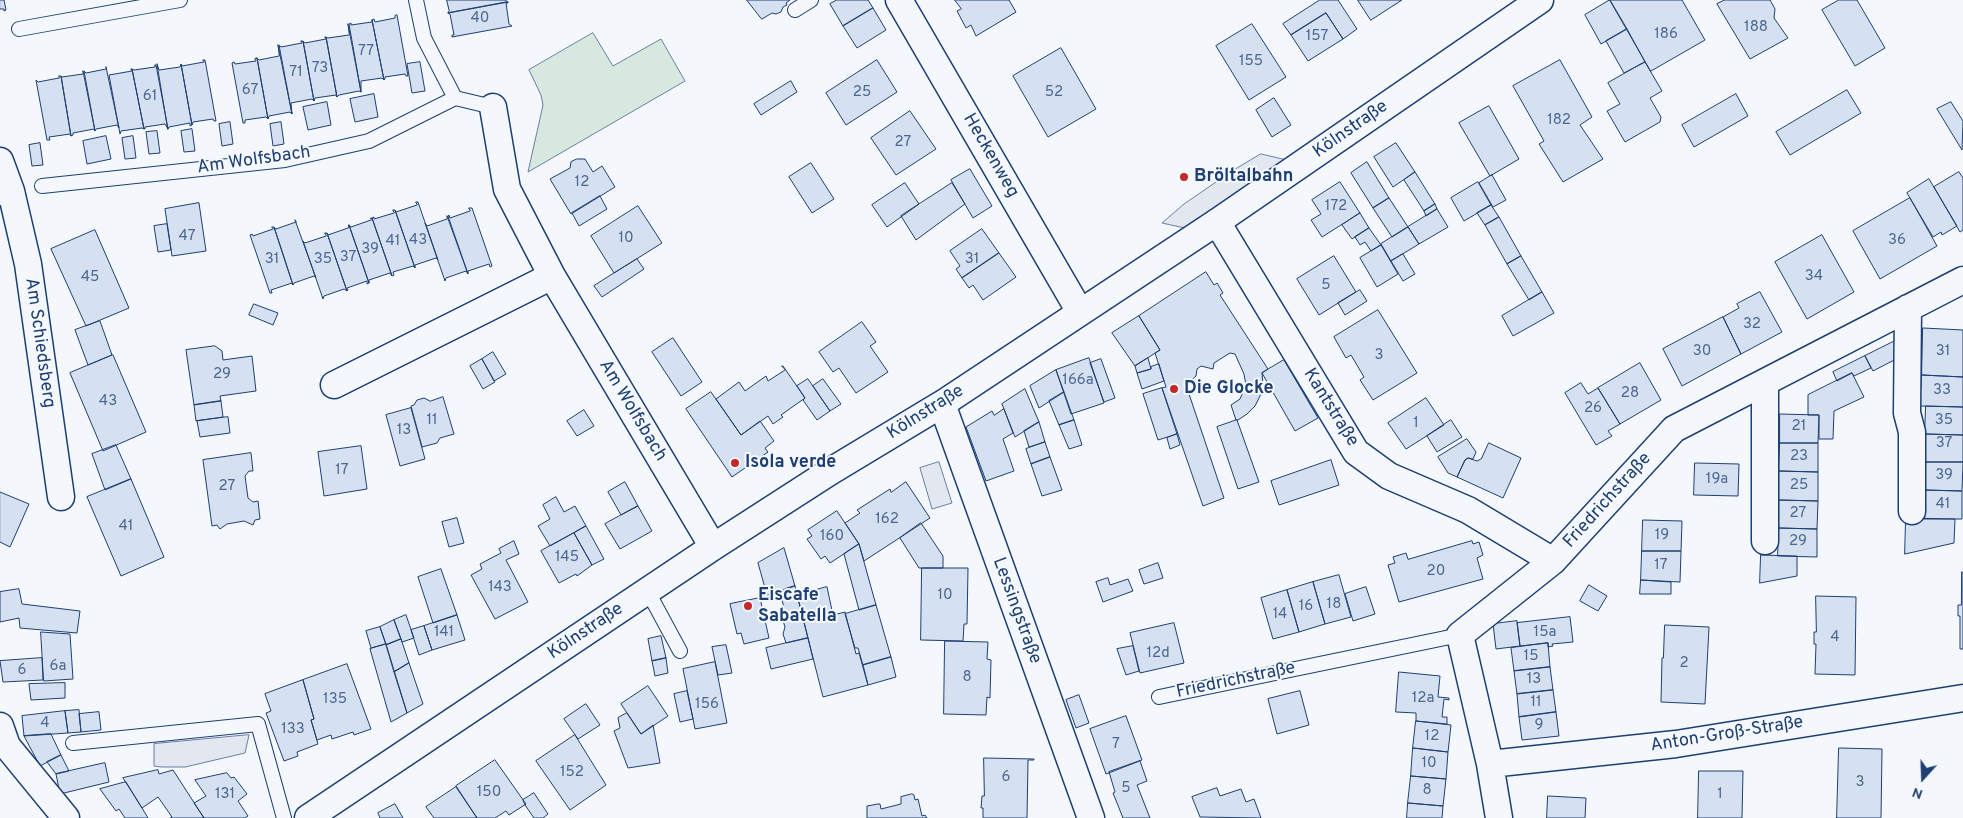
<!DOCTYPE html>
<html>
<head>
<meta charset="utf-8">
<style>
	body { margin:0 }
	#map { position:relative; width:1963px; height:818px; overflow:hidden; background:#f4f7fb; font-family:Overpass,sans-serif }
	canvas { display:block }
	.north { position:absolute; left:1898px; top:753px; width:50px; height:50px; -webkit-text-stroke:4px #f4f7fb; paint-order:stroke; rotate:200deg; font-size:14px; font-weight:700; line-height:20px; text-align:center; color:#1d3f73 }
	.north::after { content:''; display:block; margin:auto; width:18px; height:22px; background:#1d3f73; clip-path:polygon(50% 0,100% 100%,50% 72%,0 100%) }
</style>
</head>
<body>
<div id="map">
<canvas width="1963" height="818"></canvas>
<div class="north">N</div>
</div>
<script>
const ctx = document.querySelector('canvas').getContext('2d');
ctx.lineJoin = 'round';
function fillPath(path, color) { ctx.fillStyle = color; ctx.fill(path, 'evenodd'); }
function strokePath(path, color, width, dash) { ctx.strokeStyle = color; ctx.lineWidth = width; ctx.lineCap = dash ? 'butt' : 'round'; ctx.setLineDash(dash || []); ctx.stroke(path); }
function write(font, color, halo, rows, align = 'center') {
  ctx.font = font + ' Overpass,sans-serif'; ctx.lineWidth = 4; ctx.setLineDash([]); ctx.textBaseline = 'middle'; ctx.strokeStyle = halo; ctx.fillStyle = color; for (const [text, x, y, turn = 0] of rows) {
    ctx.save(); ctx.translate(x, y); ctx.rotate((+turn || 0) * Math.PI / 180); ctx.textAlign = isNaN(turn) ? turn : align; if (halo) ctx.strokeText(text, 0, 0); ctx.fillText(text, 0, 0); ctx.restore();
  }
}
const green = new Path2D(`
	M593,33L613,66L661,39L685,81L528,172L543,105L541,95L529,70Z`);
const parking = new Path2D(`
	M1261,154L1287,160L1185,228L1162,223L1184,204L1232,171Z
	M939,462L952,503L932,509L920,468Z
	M249,735L245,753L185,767H162L154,766V744Z`);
const building = new Path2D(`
	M0,0H4L6,10L4,11V9H0Z
	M447,0H505L508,2L448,13L449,11Z
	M747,0H790L786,3L787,5L783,7L781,12L776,14L772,13L762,19Z
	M837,0H868L873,8L843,26L830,4Z
	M955,0H1009L1016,12L976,36L971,25L966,28L957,11L961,9Z
	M1320,0H1338L1357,29L1343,39L1326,13L1291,35L1283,24Z
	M1358,0H1402L1371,20Z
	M1610,0L1627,29L1601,44L1585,15Z
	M1610,0H1682L1705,40L1651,71Z
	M1725,0H1770L1775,9L1774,18L1788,38L1750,59L1717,4Z
	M1839,0H1857L1885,48L1855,66L1822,10Z
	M508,2V3H506L509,24L512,26L452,37V35H454L450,14L448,13Z
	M873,8L886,30L857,48L843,26Z
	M1326,13L1343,39L1308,61L1291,35Z
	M397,15L408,76H406L405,74L385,77V79L384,80L372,20L374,19L375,22L395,18V16Z
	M372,20L384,80L382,78L361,81V92L349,24L351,23V25L372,22Z
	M348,24L361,92L359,91L339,95L337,97L326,37L328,38L349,35Z
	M1252,24L1286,77L1249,100L1216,46Z
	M1627,29L1645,62L1624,73L1606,41Z
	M325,37H326L337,97L336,95L315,98L314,101L303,41L305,43L326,39Z
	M301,41H303L314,101L312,99L291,103L292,114L279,45L281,47L302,43Z
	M278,45L292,114L290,112L269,116L268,119L257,58L259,60L279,56Z
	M1061,48L1096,109L1048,137L1013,76Z
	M257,58L268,119L266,117L245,120V123H243L232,63L234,62L235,64L256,61L255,59Z
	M203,60H205L216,121H214L213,119L193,122L192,125L181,64L182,66L204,62Z
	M877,60L897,92L846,125L826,93Z
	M1560,60L1592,117L1580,125L1603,159L1563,182L1539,144L1544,141L1513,86Z
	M420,62L425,91L412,93L407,64Z
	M1645,62L1662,91L1650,98L1661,117L1660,122L1625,142L1607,111L1620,104L1608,83Z
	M157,64L159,70L180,67L181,64L192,125L190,126V123L169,127L168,129Z
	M155,65H156L168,129L165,124L145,127V129H144L132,69L134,70L155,67Z
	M106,67L119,128L117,125L96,129L95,131L84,71L86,73L106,69Z
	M131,69H132L144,129L142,128L121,131L120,134L109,75L132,71Z
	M83,71L95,131L94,129L73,133V135L71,136L61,76L62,77L83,74Z
	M59,76H61L71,136L70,134L49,137L50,140H47L36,80L38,82L59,78Z
	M791,81L797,92L761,115L754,104Z
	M1847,90L1861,113L1790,155L1776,132Z
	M374,94L378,117L355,122L350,99Z
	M1736,94L1748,116L1694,147L1682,125Z
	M1274,98L1291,125L1272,137L1256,110Z
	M327,102L331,125L308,130L303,107Z
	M1951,102L1963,121L1962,150L1937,109Z
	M1489,106L1519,159L1490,176L1459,123Z
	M910,111L936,149L896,175L871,138Z
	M230,122L233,144L222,146L219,124Z
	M281,122L284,144L273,146L270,124Z
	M192,129L195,151L184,152L181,131Z
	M157,131L160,153L149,154L146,132Z
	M106,136L111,159L87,164L83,141Z
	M133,136L136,158L125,159L122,138Z
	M40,143L43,165L32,166L29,145Z
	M1396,143L1415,172L1393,187L1374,157Z
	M577,159H585L593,172L602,166L615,187L571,214L550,179L570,168L571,162Z
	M1367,162L1389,198L1373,208L1351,173Z
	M811,163L834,199L812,213L789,177Z
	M970,169L992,206L973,218L951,180Z
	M1415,172L1435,204L1424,211L1404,180Z
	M1959,172L1963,178V230L1960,232L1934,187Z
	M1492,175L1506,200L1493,207L1479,183Z
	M1929,179L1957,226L1942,235L1941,232L1933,237L1907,193Z
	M1340,182L1360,213L1322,237L1311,220L1321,214L1312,200Z
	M1478,182L1491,205L1464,221L1451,198Z
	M905,183L919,204L887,227L872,205Z
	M952,183L965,204L916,240L901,216Z
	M600,196L607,209L579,226L572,213Z
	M1389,198L1408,227L1392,237L1373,208Z
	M1910,198L1937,246L1880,279L1853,231Z
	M416,202H418L438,260L436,258L415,265V268L395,210L396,212L417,205Z
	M199,203L206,251L172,256L165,209Z
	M1435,204L1437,209L1426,216L1424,211Z
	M1491,205L1499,217L1485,225L1477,213Z
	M638,206L662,243L614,273L591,236Z
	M469,208H472L492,266L490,267L489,264L468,271V274L448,216L449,215L450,218L470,211Z
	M1437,209L1448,227L1419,244L1408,227Z
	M393,210H395L415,268L413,266L393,272L394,275L392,276L372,218L374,217V219L394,213Z
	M1360,213L1369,228L1352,239L1342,225Z
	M447,216L468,274L466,271L446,278L445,281L425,223L427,226L447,219Z
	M1499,217L1521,256L1507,264L1485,225Z
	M371,218H372L392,276L390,273L369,280V283L349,225L351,227L371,220Z
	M295,220L316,278L314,276L294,283L293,285L274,227L276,229L296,222Z
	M167,224L171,250L158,252L154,226Z
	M349,225L369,283L367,284V281L347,288L348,290L347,291L327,233L328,235L348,228Z
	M272,227H274L293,285L292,283L271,290L272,293H270L250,235L252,234L253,236L273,229Z
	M1408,227L1419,244L1391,261L1381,244Z
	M1369,228L1381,245L1371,251L1365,242L1360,245L1355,237Z
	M982,229L999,253L962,278L956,269L960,266L950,251Z
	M95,230L129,308L86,326L51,249Z
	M325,233H327L347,291L344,289L324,296L323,299L303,241L305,243L326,236Z
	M1822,235L1854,292L1807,319L1775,262Z
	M1381,245L1398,274L1377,287L1360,258Z
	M999,253L1016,277L983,300L973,285L969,288L962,278Z
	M1403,254L1415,274L1403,281L1391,261Z
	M1334,256L1356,292L1319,315L1297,279Z
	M1521,256L1542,292L1529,300L1507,264Z
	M637,259L644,269L602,297L594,286Z
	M1206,272L1214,285L1217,283L1223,293L1220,295L1268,369L1262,373L1263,385L1260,396L1255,406L1247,414L1238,420H1236L1231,405L1240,399L1246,385L1244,374L1235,354L1230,353L1214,363L1213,369L1201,366L1197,369L1196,376L1186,385L1224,498L1203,506L1162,388L1166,387L1155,353L1160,350L1139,316Z
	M1360,290L1367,301L1345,315L1338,303Z
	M1542,292L1554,313L1513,336L1502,316Z
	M1760,292L1782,332L1741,354L1723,317L1739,308L1737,304Z
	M254,304L278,313L273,325L249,315Z
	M1378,310L1417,373L1373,400L1360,380L1364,377L1351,355L1346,358L1334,337Z
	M1139,316L1160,350L1135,366L1112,333Z
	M1723,317L1741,354L1682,386L1663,349Z
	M100,321L112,355L88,365L75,330Z
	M862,322L876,342L870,346L888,372L856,393L839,368L833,372L819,352Z
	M1923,328L1963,330V377L1922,375Z
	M673,338L702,382L681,396L652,352Z
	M1895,341L1902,356L1873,371L1865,356Z
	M215,346L222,351L223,360L252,356L256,391L220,396L221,401L194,405L186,350Z
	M493,352L506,374L494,381L482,359Z
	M113,355L146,432L103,451L70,373Z
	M1865,356L1871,368L1854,376L1852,373L1837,381L1833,372Z
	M1089,358L1104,403L1071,414L1056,370Z
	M1148,358L1151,369L1137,373L1135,366Z
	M482,359L495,382L483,389L470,366Z
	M1101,359L1115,398L1104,402L1090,363Z
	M1284,360L1318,418L1295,431L1262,373Z
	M1640,363L1661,400L1620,424L1598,388Z
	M1159,364L1164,381L1142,389L1137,373L1151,369V367Z
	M782,366H783L805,398L781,415L783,417L773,424L768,416L741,435L716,399L739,382L745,391L766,376L768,381L785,370Z
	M1056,370L1064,392L1039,408L1030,386Z
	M1852,373L1864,397L1834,411L1833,439H1819V415H1808V395Z
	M1922,375L1963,377V407L1920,406Z
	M808,379L830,411L817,420L803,400L805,398L797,386Z
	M823,379L841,404L830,411L813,386Z
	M1581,383L1588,394L1598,388L1620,424L1608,431L1612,436L1596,445L1565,393Z
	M1162,388L1177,434L1158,440L1143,394Z
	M1025,389L1039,422L1015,437L1002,404Z
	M711,392L741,435L760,421L774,441L765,448L768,452L732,477L686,409Z
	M1064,392L1074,420L1059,425L1049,401Z
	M443,397L454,434L440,438L437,443L422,447L411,406L414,405L417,400L424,398L430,401Z
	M1426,398L1444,425L1406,449L1388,423Z
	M221,401L223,417L196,421L194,405Z
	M1926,406L1963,407V435L1925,434Z
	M411,408L425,459L400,466L386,415Z
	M1004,409L1013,433L1003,439L1014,471L986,481L966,427L992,411L994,415Z
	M584,410L594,426L577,436L567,421Z
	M1780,414L1819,415L1818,443H1780Z
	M228,417L230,433L200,437L197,421Z
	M1074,420L1082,445L1069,449L1059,425Z
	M1237,420L1259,482L1238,489L1217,427Z
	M1451,420L1462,437L1437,452L1427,436Z
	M1039,422L1045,442L1029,447L1024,431Z
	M1177,434L1180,445L1170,449L1167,438Z
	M1925,434L1963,435V462H1925Z
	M1467,439L1476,452L1473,459L1468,458L1465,460L1457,477L1448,473L1438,457Z
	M1045,442L1050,457L1031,464L1026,449Z
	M1489,443L1521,458L1503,498L1457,477L1465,460L1468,458L1477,461L1481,459Z
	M1780,443H1818V472L1779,471Z
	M116,445L131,479L105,490L92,454Z
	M361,446L367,489L324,496L318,452Z
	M251,453L253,471H249L245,476L248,498L253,502L258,501L260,519L255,520L253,525L244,521L227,524L220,529L217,525L212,526L203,460Z
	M1050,457L1062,490L1042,496L1031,464Z
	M1331,460L1339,485L1279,505L1271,481Z
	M1925,462H1963L1962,491L1924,490Z
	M1695,463L1739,464L1738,496L1694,495Z
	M1779,471L1818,472V501L1779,500Z
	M131,479L164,557L121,576L87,497Z
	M625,482L638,506L621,515L608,492Z
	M906,482L930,518L864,561L859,544L845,523L860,513L857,510L890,489L891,492Z
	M1924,490L1962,491V519H1924Z
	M0,492L29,504L10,547L0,542Z
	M556,497L564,512L575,506L586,526L550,546L538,526L550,519L543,505Z
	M1779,500L1818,501L1817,529L1779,528Z
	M638,506L652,531L620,549L605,524Z
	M837,511L859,544L830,563L825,556L821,559L807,539L812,536L808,530Z
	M457,518L464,543L449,547L442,522Z
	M1906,518L1955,519L1954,543L1905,554Z
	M1643,520L1682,521L1681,551H1642Z
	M921,523L943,556V568H919L900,538Z
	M586,526L604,559L592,565L574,533Z
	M1779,528L1817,529V557L1778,556Z
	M574,533L592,565L577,576L576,574L559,583L541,551Z
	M514,541L519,554L506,560L528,602L495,619L471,575L482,569L480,564L501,553L499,549Z
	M1472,541L1473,544L1479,542L1483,555L1477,558L1483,579L1399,602L1388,565L1395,563L1393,557L1406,553L1408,559Z
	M859,544L876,605L859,610L844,554Z
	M784,548L795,586L767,595L758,563Z
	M1642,551H1681L1680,582L1641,580Z
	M1761,555L1797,556V576L1760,583Z
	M1158,563L1163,578L1144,584L1139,570Z
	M922,568H968L967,624H964L963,641L921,640Z
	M441,569L457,615L433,623L418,577Z
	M1962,572H1963V649H1960V616H1958V605H1961Z
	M1339,575L1351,617L1325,624L1313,582Z
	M1108,578L1110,585L1128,579L1133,591L1103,602L1096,582Z
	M1641,580L1671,582V594H1640Z
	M1313,582L1325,624L1299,632L1287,590Z
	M1589,585L1607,596L1598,611L1580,601Z
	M795,586L808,638L786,643L783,634L785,627L779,608L784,607L781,597L785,589Z
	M827,587L833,615L845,612L856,654L859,653L868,685L823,697L797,595Z
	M1366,587L1375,614L1353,621L1345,594Z
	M19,589L22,604L80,611L77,633L20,628L19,618L0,622V592Z
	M1287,590L1299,632L1273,639L1261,598Z
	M1816,596L1856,597L1855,675L1815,674L1816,644H1814V632H1816Z
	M760,598L769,638L744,644L741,633L737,634L730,604Z
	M876,605L891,657L863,665L858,648H855L845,614Z
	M406,615L414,638L402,642L394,620Z
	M457,615L465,640L432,650L424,626Z
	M1570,617L1573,642L1552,644L1553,646L1548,647V643L1520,646L1517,623Z
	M394,620L401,639L386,645L380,627Z
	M1517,621L1520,646L1496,649L1493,624Z
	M1174,623L1184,663L1140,673L1130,633Z
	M1665,625L1709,627L1705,704L1661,702L1662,658H1663Z
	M424,626L432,650L419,655L411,630Z
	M380,627L386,644L371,648L366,631Z
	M41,632L70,634L73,679L44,681Z
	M661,636L666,658L652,661L648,639Z
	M808,638L813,659L771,669L766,648Z
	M401,639L409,663L394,672L386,645Z
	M945,641L988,642L987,659L991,660L990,698L987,697L986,715L944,714Z
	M1548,643L1550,667L1514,671L1511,648Z
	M386,644L407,713L391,722L370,649Z
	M726,645L732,673L718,675L712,647Z
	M1133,646L1139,671L1126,675L1117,649Z
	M891,657L896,677L868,685L863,665Z
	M42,658L43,680L3,682L0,661Z
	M666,658L668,673L655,676L652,661Z
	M715,662L727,723L695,729L683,669Z
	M409,663L423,704L407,713L394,672Z
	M347,664L371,729L354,735L353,732L332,739L331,735L317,740L311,720L314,719L303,680Z
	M1550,667L1553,690L1517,694L1514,671Z
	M1399,672L1440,676L1438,697L1449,698V700L1444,699L1442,717H1447V724L1416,721V713L1396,712Z
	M303,680L314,719L311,720L318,744L297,752L298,756L284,761L266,713L271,711L265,694Z
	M65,683V698L31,700L29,684Z
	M648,686L668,716L641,734L621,704Z
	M1553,690L1556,712L1519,717L1517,694Z
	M687,691L693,719L680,722L674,694Z
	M1300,691L1309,725L1277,734L1268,699Z
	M1079,695L1089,723L1076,728L1066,700Z
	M586,704L600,725L578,739L564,719Z
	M79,710L81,732L68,733L65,711Z
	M65,711L68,733L24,736L22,716Z
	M99,712L101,730L81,732L79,714Z
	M1556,712L1559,736L1522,740L1519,717Z
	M627,713L641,734L653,725L660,763L628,768L614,731L620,728L618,718Z
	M1126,716L1142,760L1106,774L1090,729Z
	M1416,721L1451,725L1448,752L1413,748Z
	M51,734L61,755L40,766L24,736Z
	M575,735L606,785L570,810L536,761Z
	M1413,748L1448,752L1446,779L1411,776Z
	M1839,748L1882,749L1881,818H1837Z
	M61,755L69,771L56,774L47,762Z
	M984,758L1034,759V760H1028L1027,818H983V808H981L982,796H984Z
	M495,760L526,804L509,815L506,811L495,818H477L456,786Z
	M1140,761L1147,781L1137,785L1150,818H1123L1113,793L1115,792L1109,772Z
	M105,763L109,782L60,794L56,774Z
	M158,770L159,774L173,770L204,818H170L172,817L158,797L142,808L123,778Z
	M1699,771H1743L1742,818H1698Z
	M227,773L231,778L234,777L247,794L238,801L248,816L245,818H204L194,803L206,796L195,780Z
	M1411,776L1446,779L1443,806L1408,803Z
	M126,782L142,808L148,818H125L119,809L116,811L100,789Z
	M456,787L477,818H434L426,807Z
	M1217,788L1220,796L1241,789L1246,802L1254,799L1261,818L1200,817L1192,797Z
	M534,793L548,814L543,818H534L525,805L523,800Z
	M912,794L914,795L915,800L918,799L922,816L925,815L927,818H867V806L878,804H880L881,809L901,804V797Z
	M1548,796L1586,798L1585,818H1547Z
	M1408,803L1443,806L1442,818H1407Z
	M395,804L403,818H380L378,813Z`);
const lane = new Path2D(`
	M416,0L424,38L455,98L493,107
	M795,10L811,0
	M19,29L180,0
	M42,186L285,160L369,141L455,98
	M647,590L680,651
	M1159,697L1460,635
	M73,743L258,724L284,818`);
const street = new Path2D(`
	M899,0L1080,312
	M493,107L507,189L552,276L713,547
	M0,161L11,191
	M0,192L11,191L28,264L61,497
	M1217,222L1356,452L1389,476L1468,510L1553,561
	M1908,308L1907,413L1912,432V511
	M334,385L552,276
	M942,404L1091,818
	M1765,541V383
	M0,726L7,746L66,818
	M1490,764L1676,744L1963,698
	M308,818L713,547L831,471L942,404L1217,222L1540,0
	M1499,818L1490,764L1460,635L1553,561L1674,429L1963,280`);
const markers = [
	[1184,177,5,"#c62828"],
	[1174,389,5,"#c62828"],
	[735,463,5,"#c62828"],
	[748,606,5,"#c62828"]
];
const numberNames = [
	["40",480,19],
	["188",1756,28],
	["186",1666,35],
	["157",1317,37],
	["77",366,52],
	["155",1251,62],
	["73",320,69],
	["71",296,73],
	["67",250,91],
	["25",862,93],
	["52",1054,93],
	["61",150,97],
	["182",1559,121],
	["27",903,143],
	["12",582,183],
	["172",1336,207],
	["47",187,237],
	["10",626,239],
	["43",418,241],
	["36",1897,241],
	["41",393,242],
	["39",370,250],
	["37",348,258],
	["31",272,260],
	["35",323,260],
	["31",972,260],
	["34",1814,277],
	["45",90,278],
	["5",1326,286],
	["32",1752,325],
	["30",1702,352],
	["31",1943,352],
	["3",1379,356],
	["29",222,375],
	["166a",1078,381],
	["33",1942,391],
	["28",1630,394],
	["43",108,402],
	["26",1593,409],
	["11",432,421],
	["35",1944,421],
	["1",1416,424],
	["21",1799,427],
	["13",404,431],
	["37",1944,444],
	["23",1799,457],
	["17",342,471],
	["39",1944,476],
	["19a",1717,480],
	["25",1799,486],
	["27",227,487],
	["41",1943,505],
	["27",1798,514],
	["162",887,520],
	["41",126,527],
	["19",1662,536],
	["160",832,537],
	["29",1798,542],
	["145",567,558],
	["17",1661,566],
	["20",1436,572],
	["143",500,588],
	["10",945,596],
	["18",1334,605],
	["16",1306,607],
	["14",1280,615],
	["141",444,633],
	["15a",1545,633],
	["4",1835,638],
	["12d",1158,654],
	["15",1531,657],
	["2",1684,664],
	["6a",58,667],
	["6",22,671],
	["8",967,678],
	["13",1534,680],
	["12a",1423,699],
	["135",335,700],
	["11",1536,703],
	["156",707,705],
	["4",45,724],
	["9",1539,726],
	["133",293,730],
	["12",1432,737],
	["7",1116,745],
	["10",1429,764],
	["152",572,773],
	["6",1006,778],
	["3",1860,783],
	["5",1126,789],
	["8",1427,791],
	["150",489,793],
	["131",225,795],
	["1",1720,795]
];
const streetNames = [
	["Kölnstraße",1351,130,-35],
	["Heckenweg",990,156,60],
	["Am Wolfsbach",254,161,-8],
	["Am Schiedsberg",39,343,82],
	["Kantstraße",1330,408,58],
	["Am Wolfsbach",632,411,59],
	["Kölnstraße",926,413,-32],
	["Friedrichstraße",1608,501,-48],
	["Lessingstraße",1016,611,70],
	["Kölnstraße",586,632,-34],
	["Friedrichstraße",1236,681,-12],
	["Anton-Groß-Straße",1727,735,-9]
];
const poiNames = [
	["Bröltalbahn",1194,177],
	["Die Glocke",1184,389],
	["Isola verde",745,463],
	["Eiscafe",758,596],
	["Sabatella",758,617]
];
fillPath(green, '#d7e8df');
strokePath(green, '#687fa3', 1);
fillPath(parking, '#e3e8f0');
strokePath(parking, '#687fa3', 1);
fillPath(building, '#d5e0f0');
strokePath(building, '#1d3f73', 1);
strokePath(lane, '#1d3f73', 16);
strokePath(street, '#1d3f73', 29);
strokePath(lane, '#f4f7fb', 14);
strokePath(street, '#f4f7fb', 26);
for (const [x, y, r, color] of markers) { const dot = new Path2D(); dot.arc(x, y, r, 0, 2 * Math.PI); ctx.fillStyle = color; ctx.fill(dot); strokePath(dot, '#f4f7fb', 2); }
write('15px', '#4b6792', null, numberNames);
write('18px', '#1d3f73', '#f4f7fb', streetNames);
write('bold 18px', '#1d3f73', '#f4f7fb', poiNames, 'left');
</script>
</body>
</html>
